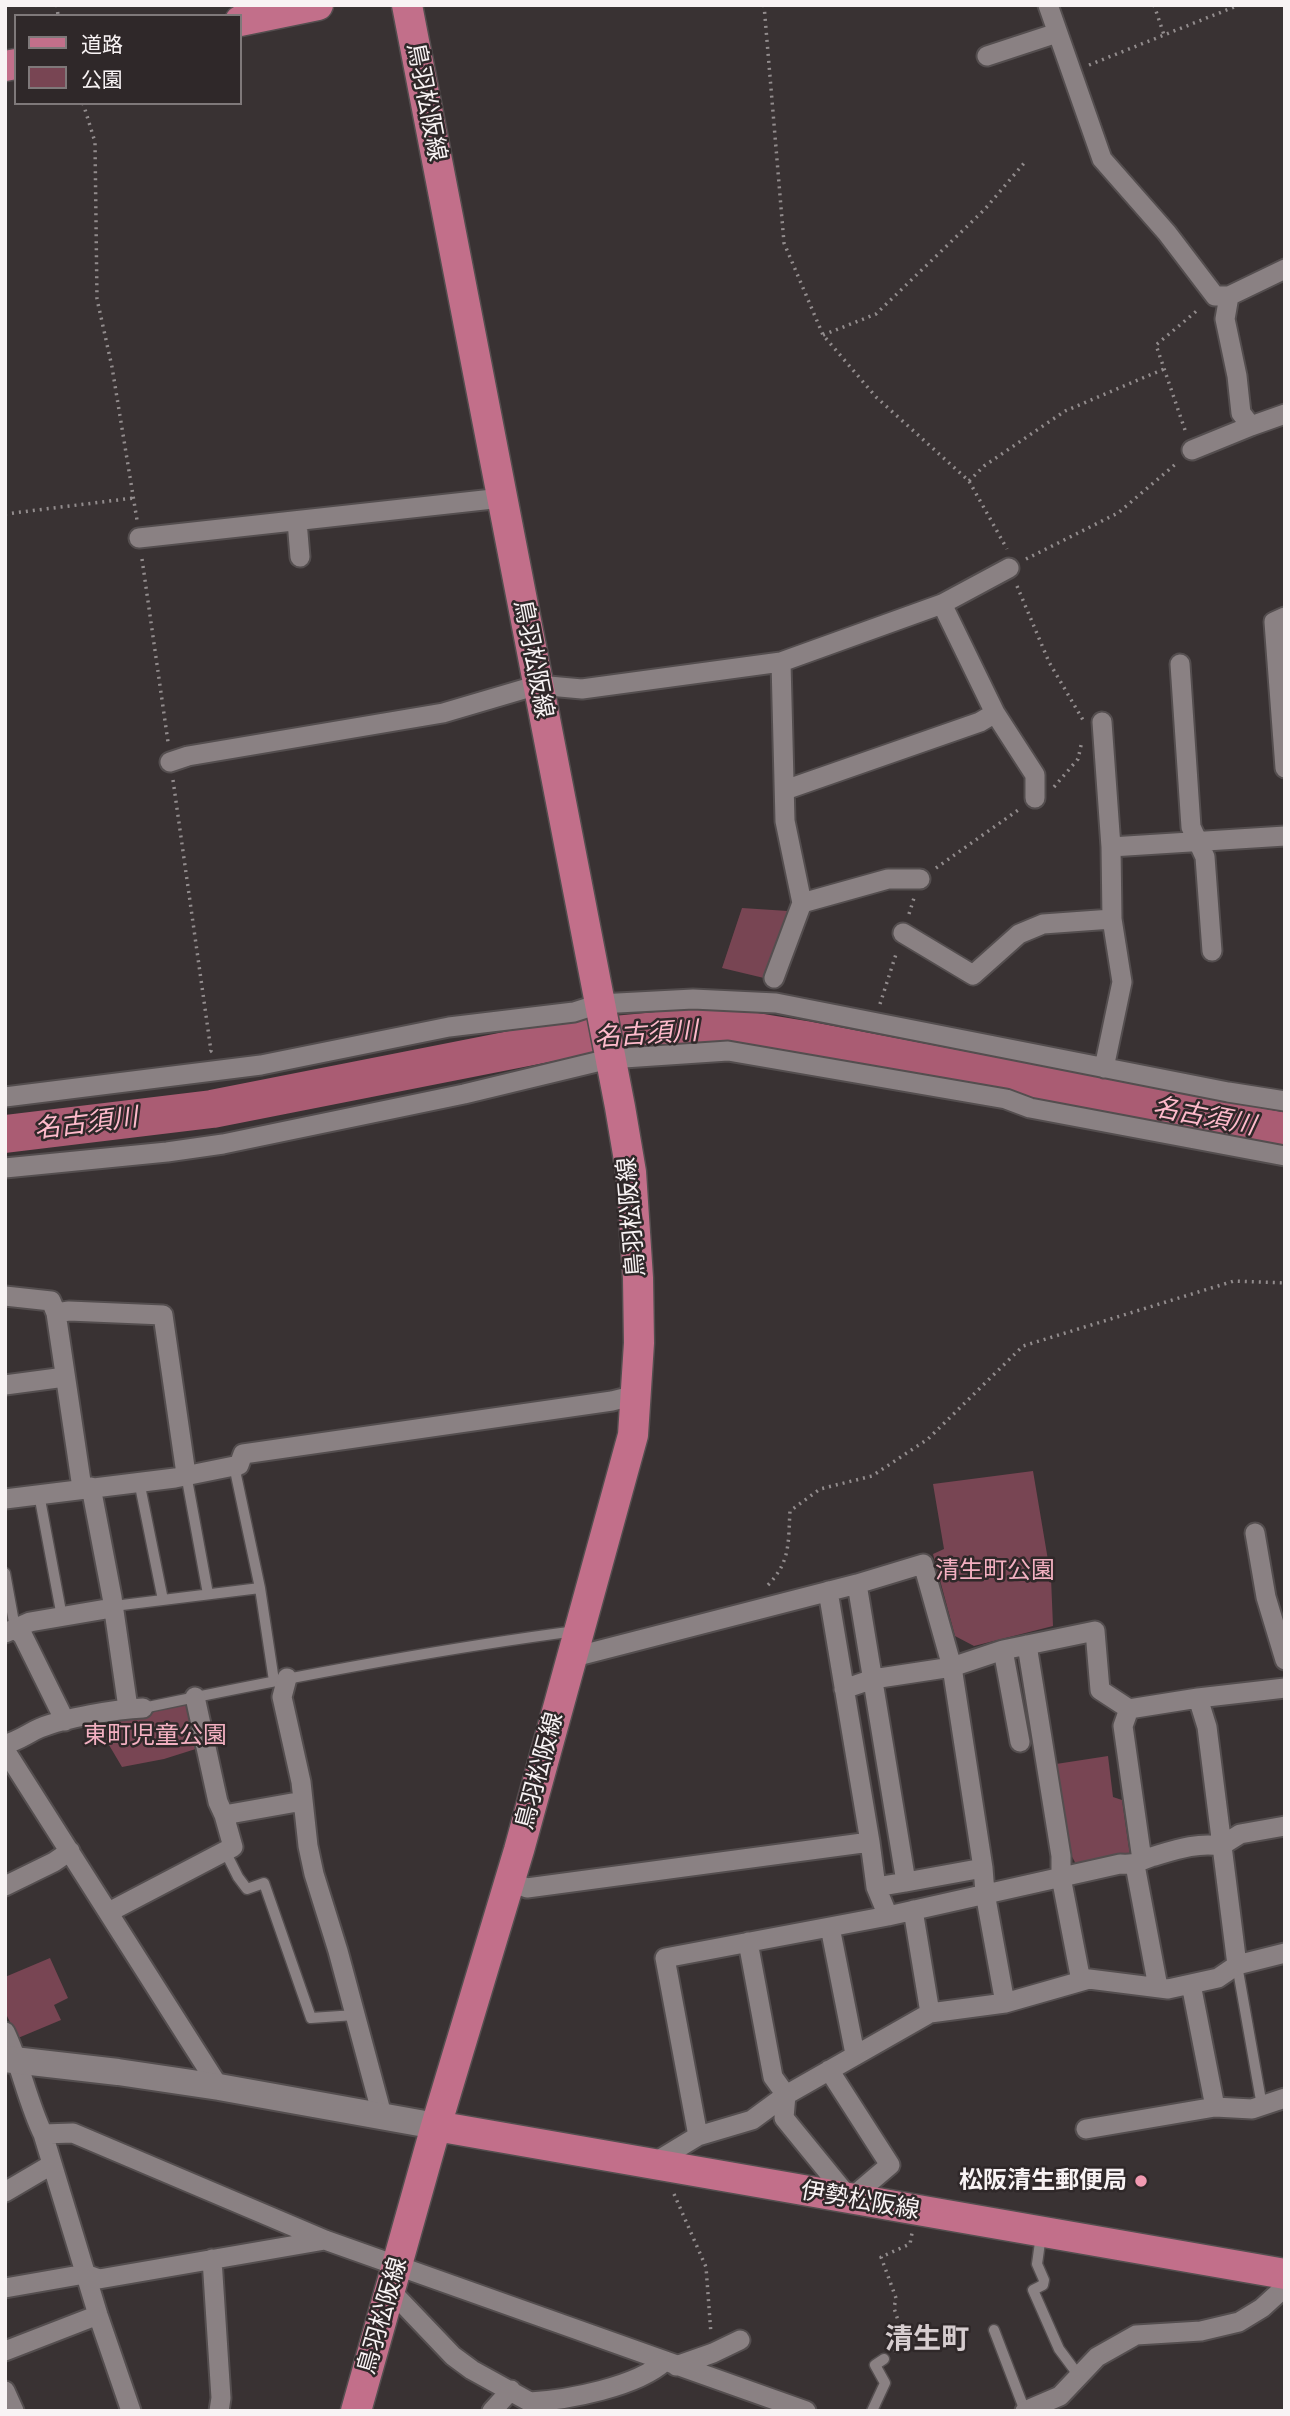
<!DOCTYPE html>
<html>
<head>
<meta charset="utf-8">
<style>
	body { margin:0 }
	#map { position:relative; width:1290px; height:2416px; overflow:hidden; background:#393233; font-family:"IBM Plex Sans","Noto Sans JP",sans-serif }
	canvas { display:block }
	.frame { position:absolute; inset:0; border:7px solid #f8f3f4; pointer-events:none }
	.legend { position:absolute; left:14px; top:14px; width:228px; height:91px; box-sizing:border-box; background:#2f2829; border:2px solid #7f797a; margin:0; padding:9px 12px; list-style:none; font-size:21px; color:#f8f3f4 }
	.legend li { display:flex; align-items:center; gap:14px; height:35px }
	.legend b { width:35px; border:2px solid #7f797a }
</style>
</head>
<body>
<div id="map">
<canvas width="1290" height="2416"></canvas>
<div class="frame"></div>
<ul class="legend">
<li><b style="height:9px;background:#c26f8a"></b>道路</li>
<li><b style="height:19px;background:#784553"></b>公園</li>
</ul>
</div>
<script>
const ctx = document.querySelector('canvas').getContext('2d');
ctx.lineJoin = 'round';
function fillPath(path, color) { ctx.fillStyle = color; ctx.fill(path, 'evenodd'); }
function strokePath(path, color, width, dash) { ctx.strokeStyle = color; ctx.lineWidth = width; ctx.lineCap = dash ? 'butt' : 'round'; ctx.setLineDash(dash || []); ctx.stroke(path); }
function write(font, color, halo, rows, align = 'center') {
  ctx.font = font + ' "IBM Plex Sans","Noto Sans JP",sans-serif'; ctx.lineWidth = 5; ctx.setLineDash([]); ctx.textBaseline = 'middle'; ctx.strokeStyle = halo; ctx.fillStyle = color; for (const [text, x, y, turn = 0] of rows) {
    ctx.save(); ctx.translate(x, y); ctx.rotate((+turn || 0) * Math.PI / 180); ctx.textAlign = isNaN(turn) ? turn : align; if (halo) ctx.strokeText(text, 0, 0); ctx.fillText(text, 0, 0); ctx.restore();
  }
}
const green = new Path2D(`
	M742,908L788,911L764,978L722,968Z
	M1033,1471L1051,1578L1053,1626L974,1646L955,1636L933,1554L944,1549L933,1484Z
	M193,1702L202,1747L164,1759L122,1767L96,1723Z
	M1108,1756L1113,1797L1122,1800L1130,1855L1077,1866L1069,1851L1056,1764Z
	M50,1958L68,1998L54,2005L61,2020L18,2038L5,2012V1977Z`);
const river = new Path2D(`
	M5,1134L212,1109L562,1040L689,1028L744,1030L805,1040L1285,1132`);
const path = new Path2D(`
	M57,5L58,16
	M764,5L784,243L823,335L876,397L969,481L1007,549
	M1154,5L1164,35
	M1089,65L1239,5
	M83,103L95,142L97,299L112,367L137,520
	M823,335L876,314L985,209L1025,162
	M1185,430L1156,345L1199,309
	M969,481L984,466L1065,411L1164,369
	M5,514L134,498
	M142,559L168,742
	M1026,559L1118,513L1178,462
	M1017,586L1049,662L1083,720
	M173,780L211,1051L209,1052
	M1054,787L1078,759L1082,741
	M936,868L1021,808
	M909,914L914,898
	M880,1004L897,951
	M768,1585C791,1561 788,1542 790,1511L820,1489L872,1476L928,1439L1023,1346L1234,1281L1285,1283
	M674,2194L706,2267L711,2334
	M894,2352L906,2345L894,2308L896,2298L881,2257L910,2244L912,2233`);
const lane = new Path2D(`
	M239,1465L236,1475L260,1588L274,1681
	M186,1474L208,1594
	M139,1481L163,1600
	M39,1494L62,1617
	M5,1573L15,1628
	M112,1608L122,1605L260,1588
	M143,1708C286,1678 430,1650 576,1631
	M225,1851L238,1877L247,1889L264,1883L311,2018L355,2015
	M1237,1965L1262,2106
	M1041,2235L1037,2264L1044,2280L1043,2285L1033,2290L1059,2349L1079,2376
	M994,2330L1025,2411
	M872,2411L885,2383L875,2365L884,2359`);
const street = new Path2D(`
	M1048,5L1102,159L1167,233L1215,296H1229L1285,269
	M987,56L1057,33
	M1229,296L1225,319L1237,376L1241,413L1251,426L1285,414
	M1192,450L1251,426
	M297,521L300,557
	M139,538L502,498
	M942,604L995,713L1035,775V798
	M1285,617L1274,622L1285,768
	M781,662L785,821L802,903L888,879H920
	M1180,664L1191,827L1205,857L1212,951
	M1102,722L1111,847L1112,919L1122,982L1104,1068
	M170,762L188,756L443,713L538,685L582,689L781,662L942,604L1009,568
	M785,790L980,722L995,713
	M1111,847L1285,836
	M903,933L973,975L1019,934L1043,924L1112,919
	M774,978L802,903
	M5,1097L261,1065L449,1027L574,1012L599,1004L693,999L776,1003L1228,1092L1285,1101
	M5,1168L167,1152L223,1144L464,1094L609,1059L728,1051L1006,1099L1030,1108L1285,1156
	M5,1296L51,1301L56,1313L69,1311L163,1315L186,1474
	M56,1313L82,1488
	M5,1385L65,1377
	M91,1487L112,1597L128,1708
	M5,1499L175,1478L239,1465L243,1454L612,1401L636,1395
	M1255,1533L1266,1597L1285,1660
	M857,1584L906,1882L876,1887
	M828,1591L870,1842L876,1887L888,1916
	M15,1628L23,1636L65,1721
	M5,1633L30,1622L112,1608
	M1027,1645L1061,1856V1877L1081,1981
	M1003,1650L1020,1742
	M570,1658L857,1584L923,1564L952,1667L1003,1650L1095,1631L1100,1690L1129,1709L1198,1698L1285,1688
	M287,1678L282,1697L301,1782L308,1846L314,1874L338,1951L382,2115
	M844,1689L873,1679L952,1667L983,1868L985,1893L1005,2003
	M1198,1698L1207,1727L1237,1965
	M1129,1709L1123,1726L1142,1860
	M5,1744C19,1741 28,1733 40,1728C64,1718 117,1709 143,1708
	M5,1750L219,2087
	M224,1815L303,1801
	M1135,1865L1158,1987
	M510,1881L527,1888L870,1842
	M906,1882L983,1868
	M5,1886L54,1862L70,1851
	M913,1910L930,2013
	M109,1912L233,1847L224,1815L218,1802L195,1697
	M830,1927L855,2054
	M748,1942L773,2077L786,2095L784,2118L850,2199L890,2165L829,2070
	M1191,1984L1215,2107
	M5,2032C21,2065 27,2101 43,2134L98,2315L131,2411
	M1086,2129L1215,2107L1252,2109L1285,2098
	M43,2134L73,2133L325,2240L806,2411
	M698,2136L752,2120L786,2095L930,2013L1005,2003L1089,1979L1168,1989L1218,1978L1237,1965L1285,1953
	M652,2164L698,2136L665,1958L888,1916L1120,1864C1135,1865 1137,1862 1151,1857C1175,1850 1197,1842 1221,1846L1240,1834L1285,1826
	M5,2192L51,2165
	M212,2259L221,2398L219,2411
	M5,2288L85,2274L99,2279L325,2240
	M391,2291L453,2356L472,2370L530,2402L535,2411
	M5,2351L98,2315
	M676,2366L713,2353L740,2340
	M5,2391L14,2411
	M530,2402C567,2400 637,2387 665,2361
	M492,2411L511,2390
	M1025,2411L1060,2396L1097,2357L1136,2335L1201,2331L1239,2322L1262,2308L1285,2287`);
const secondary = new Path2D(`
	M5,2059L118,2072L219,2087L436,2126`);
const primary = new Path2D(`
	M240,21L318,5
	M5,66L16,64
	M436,2126L1285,2274
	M356,2411L436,2126L519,1850L633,1435L639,1343L638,1278L631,1172L620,1107L407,5`);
const markers = [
	[1141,2181,7,"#f19ab1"]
];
const streetNames = [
	["鳥羽松阪線",426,102,79],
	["鳥羽松阪線",533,659,79],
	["鳥羽松阪線",632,1217,-95],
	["鳥羽松阪線",540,1771,-75],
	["伊勢松阪線",860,2201,10],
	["鳥羽松阪線",383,2316,-74]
];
const parkNames = [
	["清生町公園",995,1571],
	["東町児童公園",155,1736]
];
const poiNames = [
	["松阪清生郵便局",1127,2181]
];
const waterNames = [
	["名古須川",646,1035,-4],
	["名古須川",1204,1117,11],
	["名古須川",86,1124,-7]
];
const quarterNames = [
	["清生町",927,2340]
];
fillPath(green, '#784553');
strokePath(river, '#aa5c73', 38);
strokePath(lane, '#544e4f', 13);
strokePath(street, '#544e4f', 23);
strokePath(secondary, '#544e4f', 30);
strokePath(primary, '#544e4f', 33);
strokePath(path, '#928c8d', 3.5, [2, 5]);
strokePath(lane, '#8a8183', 10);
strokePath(street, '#8a8183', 19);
strokePath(secondary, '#8a8183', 26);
strokePath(primary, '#c26f8a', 30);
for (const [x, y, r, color] of markers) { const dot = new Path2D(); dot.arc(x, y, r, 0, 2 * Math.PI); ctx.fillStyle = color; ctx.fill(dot); strokePath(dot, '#2f2829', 2.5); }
write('24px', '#f8f3f4', '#2f2829', streetNames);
write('24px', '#f3b0c1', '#2f2829', parkNames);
write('bold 24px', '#f8f3f4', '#2f2829', poiNames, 'right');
write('italic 26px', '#febacb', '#2f2829', waterNames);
write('bold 28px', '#d6cdcf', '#2f2829', quarterNames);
</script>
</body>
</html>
